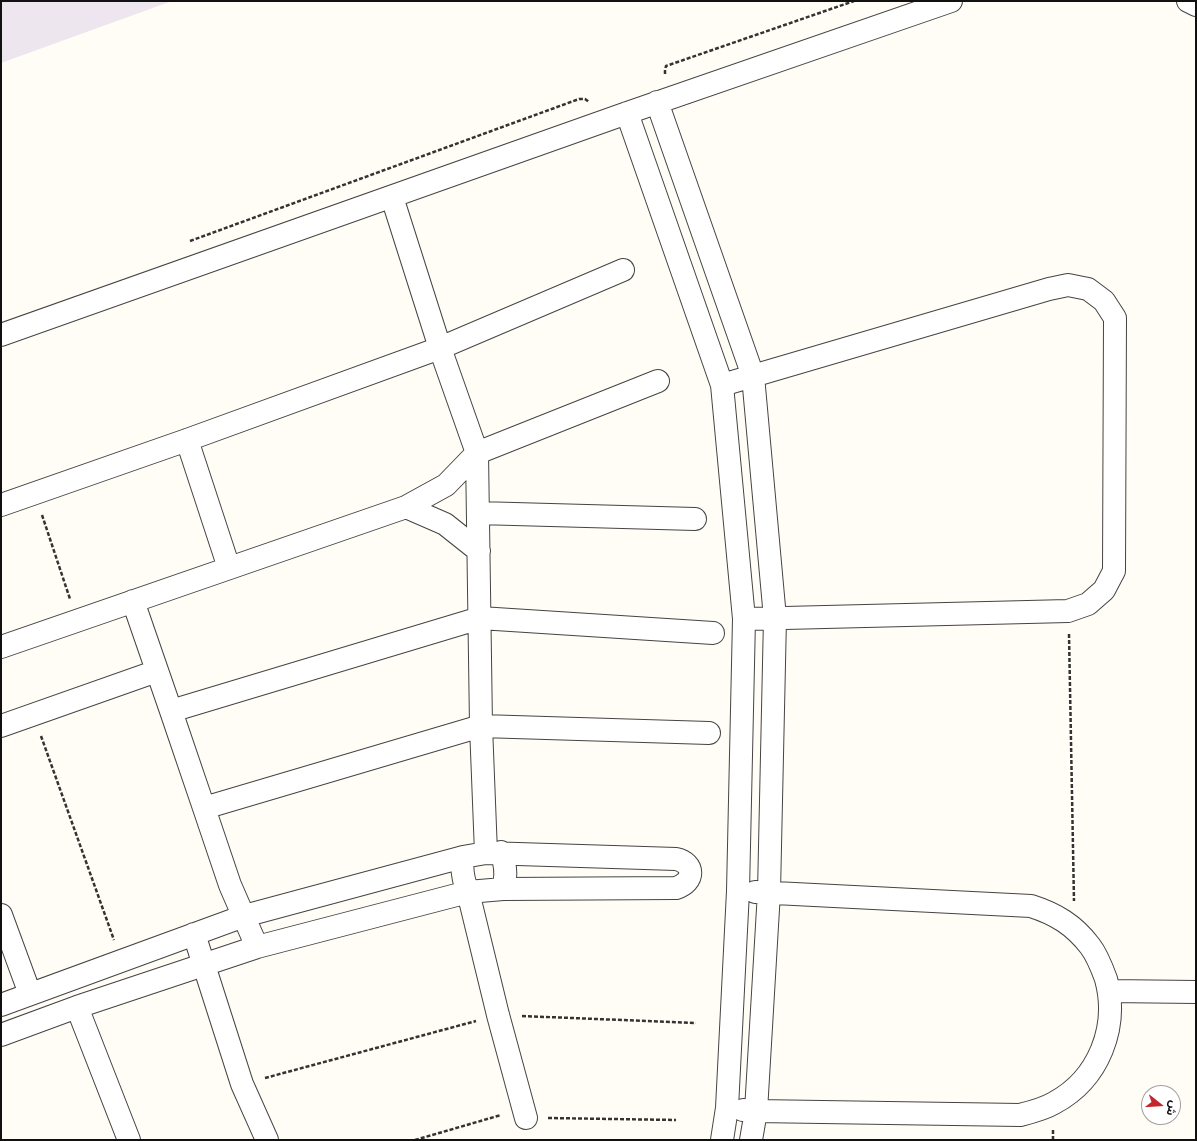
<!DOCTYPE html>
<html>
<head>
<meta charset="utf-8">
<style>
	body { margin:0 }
	#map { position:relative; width:1197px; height:1141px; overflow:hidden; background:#fffdf5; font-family:"Roboto Serif","Noto Sans Arabic",serif }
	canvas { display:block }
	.frame { position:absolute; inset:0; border:2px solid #111; pointer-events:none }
	.north { position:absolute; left:1141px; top:1085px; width:40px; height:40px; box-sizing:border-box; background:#fff; border:1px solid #a0a0a0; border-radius:50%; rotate:107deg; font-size:11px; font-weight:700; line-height:16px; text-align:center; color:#111 }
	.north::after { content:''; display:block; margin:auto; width:14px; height:18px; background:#c4262e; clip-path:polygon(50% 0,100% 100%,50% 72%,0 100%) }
</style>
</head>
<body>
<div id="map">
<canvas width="1197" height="1141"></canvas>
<div class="frame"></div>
<div class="north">ش</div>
</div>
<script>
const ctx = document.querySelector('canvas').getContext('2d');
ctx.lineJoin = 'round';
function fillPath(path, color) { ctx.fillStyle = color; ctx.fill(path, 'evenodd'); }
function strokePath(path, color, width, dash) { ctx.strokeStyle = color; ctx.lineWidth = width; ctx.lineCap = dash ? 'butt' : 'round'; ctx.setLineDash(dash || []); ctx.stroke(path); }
const industrial = new Path2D(`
	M1,1H172L1,63Z`);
const path = new Path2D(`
	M665,74V70L666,66L854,1
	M190,241L579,99H585L589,102
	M42,515L70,599
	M1069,634L1074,901
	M41,736L114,940
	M522,1016L696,1023
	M265,1078L476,1021
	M548,1118L676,1120
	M415,1140L501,1115
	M1053,1140V1129`);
const minor = new Path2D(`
	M1188,1L1196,5
	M657,102L753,376L775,618L769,892L756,1111L751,1140
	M627,113L722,385L744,619L738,891L727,1108L722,1140
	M392,197L440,348L477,453L481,726L486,853
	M1,335L627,113L951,1
	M722,385L1049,289L1068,285L1088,289L1104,301L1115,318L1114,571L1104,590L1088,604L1068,611L744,619
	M187,440L229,568
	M1,505L187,440L440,348L623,270
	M406,507L445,524L479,551
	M478,513L695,519
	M133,601L171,711L204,808L230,885L257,947
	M1,647L406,507L446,485L477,453L658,381
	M171,711L480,618L713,633
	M1,726L157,671
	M204,808L481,726L709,733
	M501,852C506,865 507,876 503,889
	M463,857C461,870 463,880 468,892L498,1015L526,1118
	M1,915L30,994
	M194,934L242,1084L267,1140
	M1109,991L1196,992
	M1,1005L244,916L463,857L486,853L676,859C695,863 695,882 676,888L503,889L468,892L257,947L77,1007L1,1035
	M77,1007L129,1140
	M743,1110L756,1111L1020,1115C1032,1112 1044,1109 1054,1103C1099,1079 1119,1027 1106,979C1102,968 1097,955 1090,946C1074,925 1056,914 1031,906L755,892`);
fillPath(industrial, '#eee6ef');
strokePath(minor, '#444', 24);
strokePath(path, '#333', 2.5, [4, 2]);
strokePath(minor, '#fff', 22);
</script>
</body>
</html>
